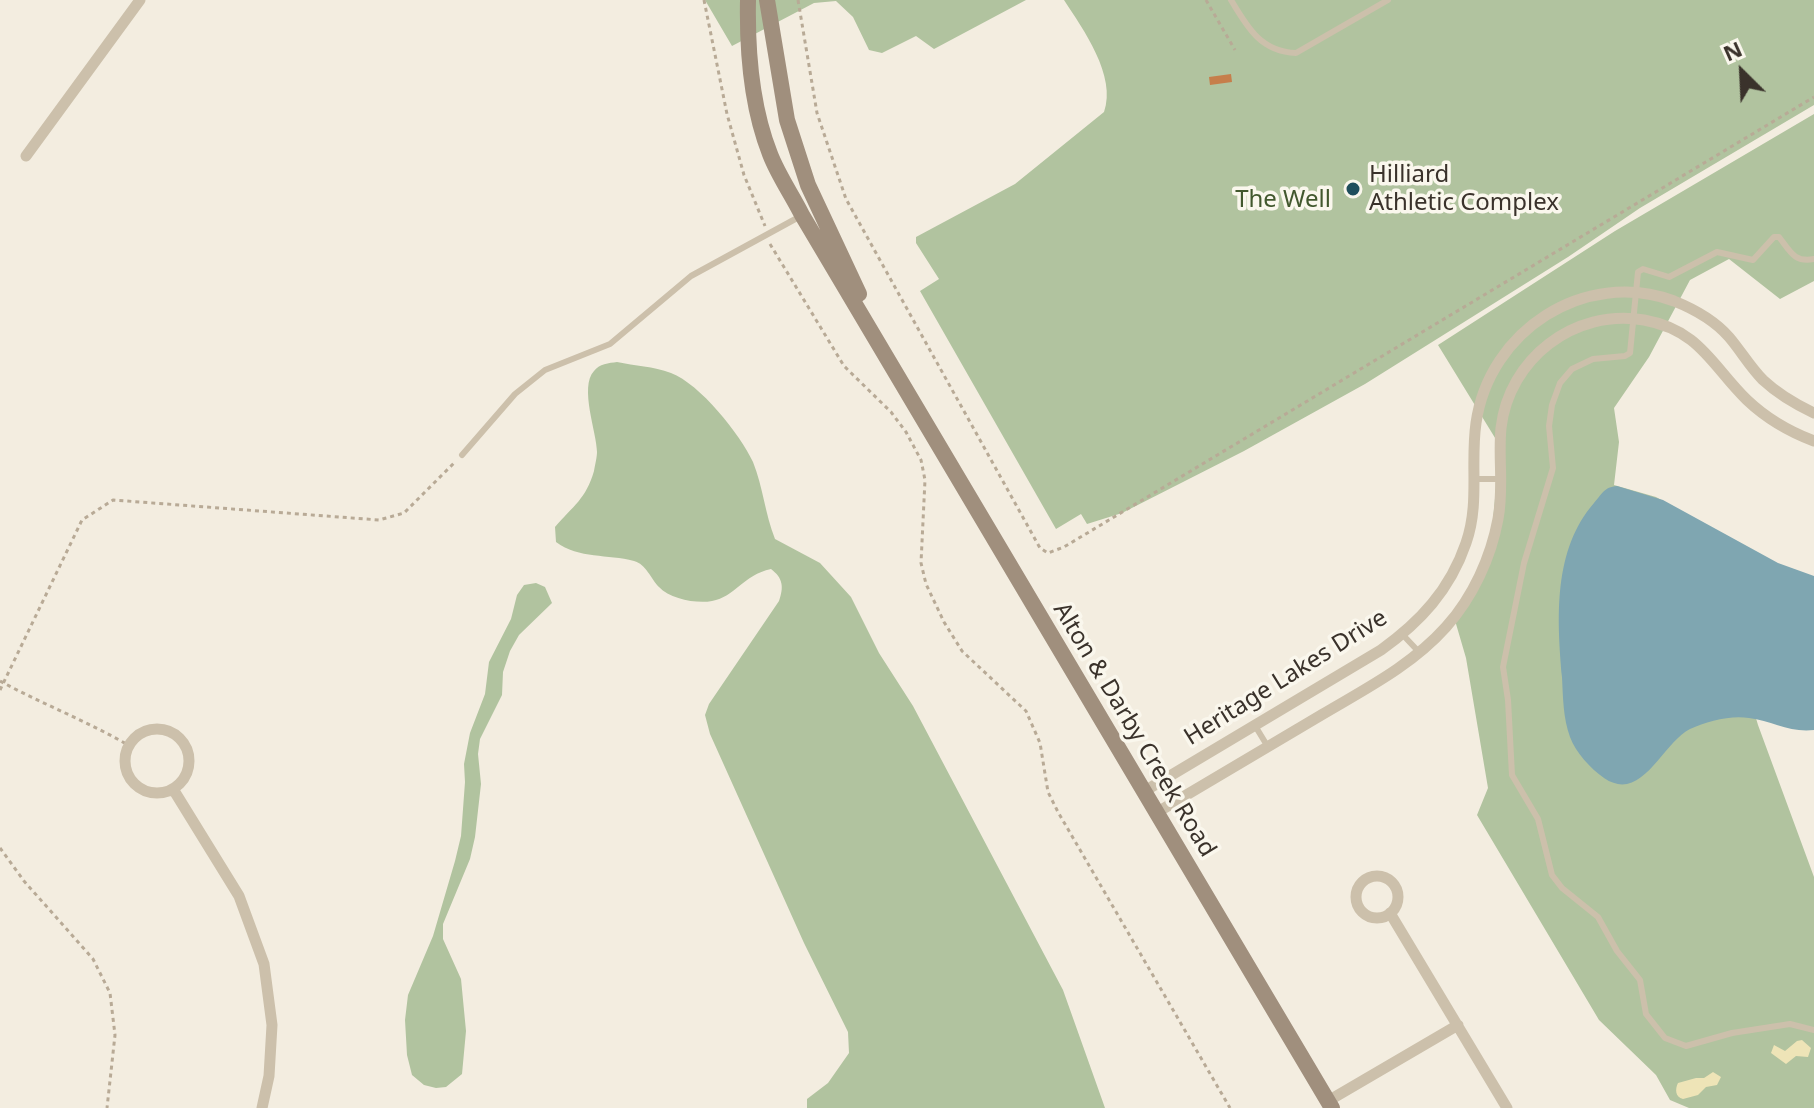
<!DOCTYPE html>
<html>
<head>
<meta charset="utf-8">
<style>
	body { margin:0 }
	#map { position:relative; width:1814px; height:1108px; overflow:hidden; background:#f3ede0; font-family:"Noto Sans",sans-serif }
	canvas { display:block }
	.north { position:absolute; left:1702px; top:32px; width:80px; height:80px; -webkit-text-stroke:6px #faf7ed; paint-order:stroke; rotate:336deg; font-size:22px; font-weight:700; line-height:32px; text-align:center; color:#3a322b }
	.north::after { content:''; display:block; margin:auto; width:28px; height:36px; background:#3a322b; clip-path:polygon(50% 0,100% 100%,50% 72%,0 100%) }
</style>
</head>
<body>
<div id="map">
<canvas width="1814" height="1108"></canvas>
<div class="north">N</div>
</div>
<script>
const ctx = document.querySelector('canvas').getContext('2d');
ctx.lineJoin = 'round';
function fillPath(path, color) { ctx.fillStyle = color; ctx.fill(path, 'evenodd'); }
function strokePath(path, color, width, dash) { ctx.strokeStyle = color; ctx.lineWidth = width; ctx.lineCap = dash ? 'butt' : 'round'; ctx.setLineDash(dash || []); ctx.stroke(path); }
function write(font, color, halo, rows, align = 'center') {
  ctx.font = font + ' "Noto Sans",sans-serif'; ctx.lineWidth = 7; ctx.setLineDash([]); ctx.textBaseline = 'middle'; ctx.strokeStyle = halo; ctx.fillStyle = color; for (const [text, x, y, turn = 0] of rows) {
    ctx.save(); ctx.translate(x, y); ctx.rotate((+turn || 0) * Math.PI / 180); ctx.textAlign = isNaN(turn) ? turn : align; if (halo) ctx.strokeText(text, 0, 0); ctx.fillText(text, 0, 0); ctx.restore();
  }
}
const green = new Path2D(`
	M705,0H1026L934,49L916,36L882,53L869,50L853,17L836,1L814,3L732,46Z
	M1064,0H1814V105L1640,208L1568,257L1365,384L1244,451L1122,513L1087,524L1081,514L1056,529L920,291L939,279L916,243V237L1015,184L1104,112C1117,76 1083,29 1064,0Z
	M1814,114V281L1780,299L1729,259L1690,280L1649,357L1614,408L1619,442L1614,485L1656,497L1698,521L1758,725L1814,877V1108H1689L1670,1100L1656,1075L1599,1020L1477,815L1488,788L1466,658L1454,617L1490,551L1500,446L1438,345L1615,231Z
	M617,362C635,366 653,366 671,373C700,384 740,434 753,462C763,487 765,514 775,539L820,563L851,597L879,653L913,706L1063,990L1105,1108H807V1099L828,1083L849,1053L848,1032L804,943L710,734L705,715L709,704L779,601C784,587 783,578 771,569C743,575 735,597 712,601C697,604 670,599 659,587C651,579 646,564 634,561C608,554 579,559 556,542L555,527C573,506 586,499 594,471C595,465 597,457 597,452C597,433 579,387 594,371C599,364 609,363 617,362Z
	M536,583L545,587L552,603L519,635L510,651L503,672L502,695L480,739L478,754L481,784L475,837L470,859L443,924V939L461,979L466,1031L462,1074L446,1087L436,1088L424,1085L412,1075L407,1055L405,1020L408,995L433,936L455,861L461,836L465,782L464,764L470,733L485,694L489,662L511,619L517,595L524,585Z`);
const sand = new Path2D(`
	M1802,1040L1811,1048L1808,1057L1796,1056L1786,1064L1771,1053L1774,1045L1785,1051L1797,1041Z
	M1713,1072L1721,1077L1717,1085L1706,1087L1698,1095L1683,1099C1675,1097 1675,1089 1678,1083L1696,1078H1704Z`);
const water = new Path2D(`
	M1617,486L1663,500L1778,563L1814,576V730C1790,733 1772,721 1749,718C1731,715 1707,721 1690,729C1662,743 1642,804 1604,778C1590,768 1576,753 1570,737C1563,718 1563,697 1562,677C1557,618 1553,550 1594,503C1602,494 1604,487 1617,486Z`);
const building = new Path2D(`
	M1231,74L1232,82L1210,85L1209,77Z`);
const path = new Path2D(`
	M704,0L727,114L744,175L765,226
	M798,0L817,113L846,199L1040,548L1048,553L1064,547L1814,97
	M1206,0L1235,50
	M770,244L844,366L891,412L906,432L921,460L925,480L921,563L926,584L944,622L962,651L1026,711L1040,743L1048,792L1058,812L1230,1108
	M0,681C42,704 87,721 128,745
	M0,690L82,520L113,500L379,520L404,513L456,461
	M0,848L24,881L93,959L110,993L115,1035L107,1108`);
const lane = new Path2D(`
	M1231,0C1247,27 1261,52 1296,53L1388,0
	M1814,259C1794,263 1790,251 1779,237H1774L1753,260L1717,252L1669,277L1643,269L1638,272L1630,353L1625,356L1593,359L1572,369L1560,383L1552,405L1549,426L1553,468L1524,563L1503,667L1508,700L1512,775L1538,819L1552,875L1562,888L1598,917L1617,951L1640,980L1646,1014L1665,1038L1686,1046L1732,1033L1790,1024L1814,1030
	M462,455L515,394L545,370L610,344L691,276L799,217
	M1476,479H1500
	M1402,634L1419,652
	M1254,724L1268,747`);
const street = new Path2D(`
	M26,156L140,0
	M125 761a32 32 0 1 1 64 0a32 32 0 1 1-64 0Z
	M173,789L239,896L264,964L272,1025L269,1076L262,1108
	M1143,792L1381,650C1420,622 1450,590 1466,543C1480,503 1470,464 1476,423C1489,331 1584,268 1674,301C1694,309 1715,321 1729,337C1741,351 1750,367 1763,380C1778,394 1795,404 1814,413
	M1156,813C1211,780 1267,747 1323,714C1367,688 1412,665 1446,627C1473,597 1491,557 1498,519C1504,488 1498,458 1501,428C1509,359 1574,308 1644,320C1700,330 1712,366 1747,400C1766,418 1790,432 1814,441
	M1356 897a21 21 0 1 1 42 0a21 21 0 1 1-42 0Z
	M1390,913L1507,1108
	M1328,1101L1458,1025`);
const secondary = new Path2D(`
	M748,0C747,51 751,106 770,154C778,175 792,195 802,215L1332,1108
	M767,0L787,120L808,185L859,294`);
const markers = [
	[1353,189,8,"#1f4e5c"]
];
const poiNames = [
	["Hilliard",1369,175],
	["Athletic Complex",1369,203]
];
const parkNames = [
	["The Well",1283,200]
];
const streetNames = [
	["Heritage Lakes Drive",1286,678,-32],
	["Alton & Darby Creek Road",1134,730,59]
];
fillPath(green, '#b1c39f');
fillPath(sand, '#eee4b7');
fillPath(water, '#7fa6b1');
fillPath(building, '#c67e4b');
strokePath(path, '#b8aa96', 3, [4, 4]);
strokePath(lane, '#ccc0ab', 6);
strokePath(street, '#ccc0ab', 11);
strokePath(secondary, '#a08f7d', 16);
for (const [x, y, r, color] of markers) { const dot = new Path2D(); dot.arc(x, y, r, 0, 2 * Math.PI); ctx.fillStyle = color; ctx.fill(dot); strokePath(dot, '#faf7ed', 3); }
write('24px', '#3a322b', '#faf7ed', poiNames, 'left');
write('24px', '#42582e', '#faf7ed', parkNames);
write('24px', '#3a322b', '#faf7ed', streetNames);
</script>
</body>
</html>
